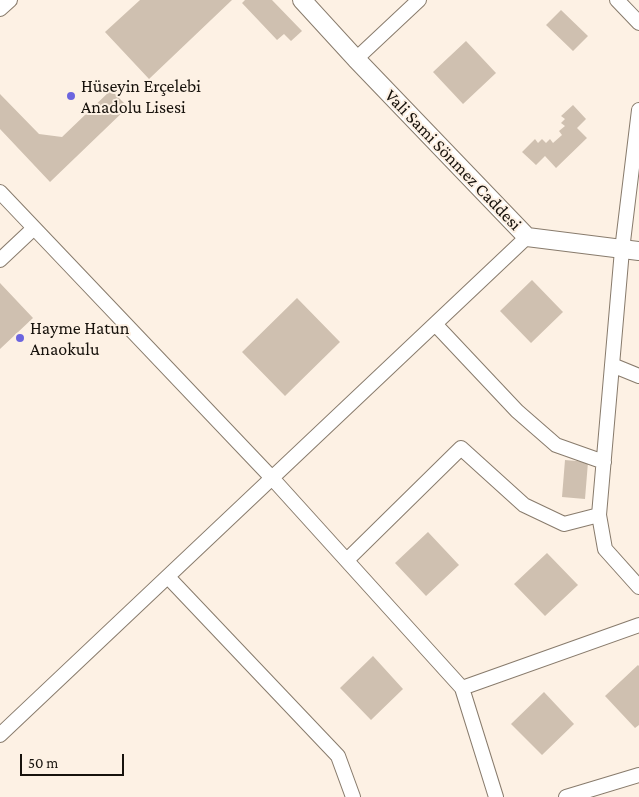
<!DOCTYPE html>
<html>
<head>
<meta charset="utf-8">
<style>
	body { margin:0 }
	#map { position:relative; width:639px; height:797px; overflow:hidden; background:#fdf1e4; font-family:"Crimson Pro",serif }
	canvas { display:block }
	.scale { position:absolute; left:20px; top:754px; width:104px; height:22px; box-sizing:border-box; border:2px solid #17120c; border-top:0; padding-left:6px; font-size:15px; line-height:18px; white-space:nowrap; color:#17120c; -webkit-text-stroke:4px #fdf1e4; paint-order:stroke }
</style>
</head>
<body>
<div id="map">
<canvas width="639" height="797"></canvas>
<div class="scale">50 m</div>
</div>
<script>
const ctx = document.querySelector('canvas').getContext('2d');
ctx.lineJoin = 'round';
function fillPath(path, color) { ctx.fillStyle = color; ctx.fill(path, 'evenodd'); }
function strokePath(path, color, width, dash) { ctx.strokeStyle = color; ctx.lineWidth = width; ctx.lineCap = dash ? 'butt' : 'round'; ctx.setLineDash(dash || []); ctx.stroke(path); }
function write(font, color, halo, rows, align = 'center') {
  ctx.font = font + ' "Crimson Pro",serif'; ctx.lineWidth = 4; ctx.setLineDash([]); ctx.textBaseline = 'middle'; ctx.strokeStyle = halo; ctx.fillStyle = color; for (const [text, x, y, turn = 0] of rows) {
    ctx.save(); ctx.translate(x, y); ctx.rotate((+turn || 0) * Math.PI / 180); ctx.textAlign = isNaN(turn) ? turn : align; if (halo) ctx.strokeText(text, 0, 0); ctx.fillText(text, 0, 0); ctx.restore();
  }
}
const building = new Path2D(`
	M140,0H232L149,79L105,32Z
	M245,0H272L302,31L291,41L284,34L277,40L242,3Z
	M561,10L588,36L573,51L546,25Z
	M466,41L496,73L463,104L433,72Z
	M111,90L128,107L50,182L0,129V94L39,134L62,137Z
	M573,105L586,119L577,128L587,138L556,168L545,156L536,165L522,152L535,139L538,143L542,139L546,143L550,139L553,143L562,135L559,131L565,126L561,123L565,119L561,116Z
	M532,280L563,312L531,343L500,311Z
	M0,283L33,318L0,349Z
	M297,298L340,342L285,396L242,352Z
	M565,460L588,462L585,499L562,497Z
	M428,532L459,565L426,596L395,563Z
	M547,553L578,585L545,616L514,584Z
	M373,656L403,689L371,720L340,688Z
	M638,665L639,666V725L635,728L605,696Z
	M544,692L574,724L542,755L511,724Z`);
const minor = new Path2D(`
	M617,0L639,23
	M0,9L10,0
	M356,59L419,0
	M639,110L622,250L599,515L605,549L639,587
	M0,192L272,478L462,688L496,797
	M0,260L34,228
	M435,324L517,411L556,445L604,462
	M612,365L639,376
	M347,560L461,448L524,505L564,524L599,515
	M168,577L338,756L353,797
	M462,688L639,625
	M0,735L527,237
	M566,797L639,775`);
const major = new Path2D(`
	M302,0L356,59L527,237L639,251`);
const markers = [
	[71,96,5,"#6c65df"],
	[20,338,5,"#6c65df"]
];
const poiNames = [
	["Hüseyin Erçelebi",81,86],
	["Anadolu Lisesi",81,107],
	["Hayme Hatun",30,328],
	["Anaokulu",30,349]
];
const streetNames = [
	["Vali Sami Sönmez Caddesi",453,160,46]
];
fillPath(building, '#cfc0b0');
strokePath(minor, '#887b6c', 16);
strokePath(major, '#887b6c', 20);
strokePath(minor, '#fff', 14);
strokePath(major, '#fff', 18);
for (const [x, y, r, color] of markers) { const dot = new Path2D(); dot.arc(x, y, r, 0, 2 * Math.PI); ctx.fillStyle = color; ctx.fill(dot); strokePath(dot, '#fdf1e4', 2); }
write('18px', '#17120c', '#fdf1e4', poiNames, 'left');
write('18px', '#17120c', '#fdf1e4', streetNames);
</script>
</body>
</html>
